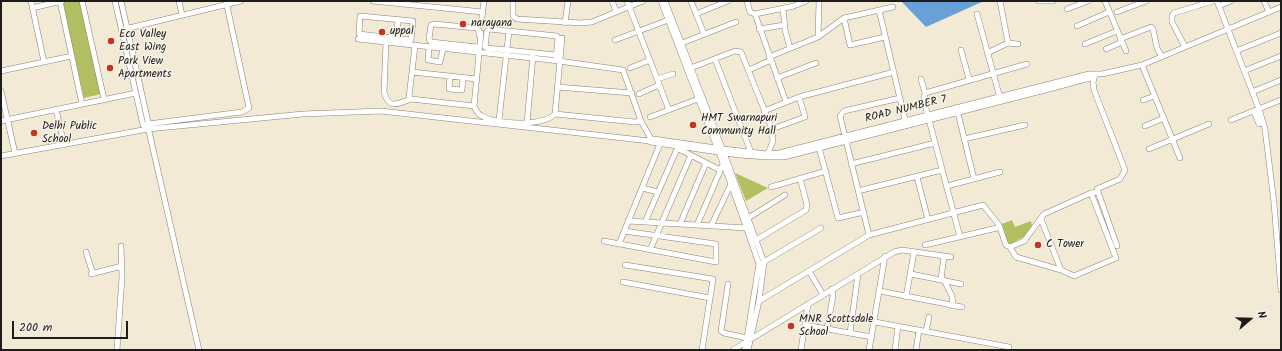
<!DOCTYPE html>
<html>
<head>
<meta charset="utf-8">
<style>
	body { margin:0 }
	#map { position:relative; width:1282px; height:351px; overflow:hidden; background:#f3ead5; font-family:Kalam,sans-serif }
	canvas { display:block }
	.frame { position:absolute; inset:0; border:2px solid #1c1c1c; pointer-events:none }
	.north { position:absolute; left:1230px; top:299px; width:40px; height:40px; -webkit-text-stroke:3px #f7f3e8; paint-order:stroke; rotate:70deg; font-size:11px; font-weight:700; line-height:16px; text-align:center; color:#1c1c1c }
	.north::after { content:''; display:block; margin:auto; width:14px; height:18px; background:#1c1c1c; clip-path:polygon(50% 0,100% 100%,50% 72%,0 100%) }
	.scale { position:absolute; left:12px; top:321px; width:116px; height:18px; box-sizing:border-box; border:2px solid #1c1c1c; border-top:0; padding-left:5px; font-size:12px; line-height:14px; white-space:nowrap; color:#1c1c1c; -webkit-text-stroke:3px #f7f3e8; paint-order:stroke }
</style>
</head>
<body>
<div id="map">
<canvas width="1282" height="351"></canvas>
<div class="frame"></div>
<div class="north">N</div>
<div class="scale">200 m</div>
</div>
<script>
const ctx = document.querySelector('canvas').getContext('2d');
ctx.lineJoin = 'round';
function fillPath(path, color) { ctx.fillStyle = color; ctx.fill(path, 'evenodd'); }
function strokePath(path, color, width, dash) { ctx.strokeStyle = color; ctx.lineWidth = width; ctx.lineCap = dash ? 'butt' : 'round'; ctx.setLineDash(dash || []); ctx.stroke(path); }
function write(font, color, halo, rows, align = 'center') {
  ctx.font = font + ' Kalam,sans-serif'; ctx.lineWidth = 3; ctx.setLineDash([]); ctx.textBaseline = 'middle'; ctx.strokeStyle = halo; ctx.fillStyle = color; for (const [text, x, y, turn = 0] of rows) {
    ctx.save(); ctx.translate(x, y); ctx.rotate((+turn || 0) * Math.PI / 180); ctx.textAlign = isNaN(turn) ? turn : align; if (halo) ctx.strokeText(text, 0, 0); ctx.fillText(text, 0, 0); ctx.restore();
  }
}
const green = new Path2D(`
	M69,1H80L101,94L84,98L62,2Z
	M735,173L768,188L746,201Z
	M1012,220L1015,227L1031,221L1032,226L1027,235L1010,244L1008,243L1002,224Z`);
const water = new Path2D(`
	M901,1H984L926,27Z`);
const minor = new Path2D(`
	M31,1L44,62
	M60,1L82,104
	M82,1L104,99
	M115,1L143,125H147L148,122L121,1
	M179,1L182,15
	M373,1L483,12
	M513,1V16L517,19L581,23L592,22L643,1
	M612,1L616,11
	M627,1L669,110
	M661,1L731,184L759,264L745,350
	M665,1L724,153L764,262L759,301L748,350
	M691,1L704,34
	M747,1L750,12L755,14L786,102
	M1039,1H1053
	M1105,1L1126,51
	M1217,1L1259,109L1265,129L1274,203L1281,290
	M1264,1L1269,12
	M1219,6L1231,1
	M32,8L62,1
	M783,8L785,30L790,48
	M1067,9L1088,1
	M879,10L906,124
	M1117,12L1146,1
	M696,14L728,1
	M755,14L794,6L806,1
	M977,14L1000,98
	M360,16L413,21L411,40L359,34Z
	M844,18L850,45L885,37
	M565,23L568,1
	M481,24L484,1
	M1077,26L1109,12
	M125,29L241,1
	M759,29L784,25
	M481,33L474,106C476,110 477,114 482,116C496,124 542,127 555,114L562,38
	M818,37L819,1
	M358,39L559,61L623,70L641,121L651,139
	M1120,39L1151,27L1153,29L1157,48L1162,57
	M396,40L398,20
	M615,40L671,19
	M386,42L384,92C389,110 397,104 411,99
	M682,43L736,22
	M1008,43L1018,44
	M1085,44L1117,31
	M415,46L409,97L411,99L474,106
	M429,47L428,60L440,62L443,49
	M477,47L431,42L429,39L431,25L434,24L476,28L479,30V35
	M1185,47L1172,22V16L1174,13L1213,1
	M1106,49L1122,42
	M961,50L969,79
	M1236,51L1281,33
	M987,53L1008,43L1000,1
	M769,57L818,37L844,18L893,7
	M715,59L752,155
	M556,60L558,38L557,36L489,29L487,31L485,47L487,48L556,55
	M1142,65L1180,158
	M630,68L650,60
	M688,69L735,51L741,52L772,129L773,141L767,156
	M749,70L771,60
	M1,71L72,56
	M1244,71L1281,56
	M412,72L477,79
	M1093,75L1090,78L1049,89L784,157H768L739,155L650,142L653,139L723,149L767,154L779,153L1089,74H1102L1142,65L1281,7
	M1095,75L1093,82L1094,90L1125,170L1120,179L1097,189L1117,246
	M450,76L449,89L462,90L463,78
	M777,78L816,63
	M657,79L673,74
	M921,79L925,93
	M557,87L632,93
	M1,91L15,153
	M1252,92L1281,80
	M639,94L659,85
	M1143,100L1155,96
	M56,109L64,145
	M957,109L974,179
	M764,111L799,97L894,72
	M1254,111L1259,124
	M555,114L635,122L641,121
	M650,117L698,99
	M499,120L509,31
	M1231,120L1281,100
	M1,121L136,93
	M527,123L533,56
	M148,124L242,112L249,108L226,1
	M1145,126L1164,118
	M148,127L199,350
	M772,129L805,117L799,97
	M964,139L1025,125
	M818,144L838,218L864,212
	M677,148L720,170
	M1149,149L1209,124
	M1,156L148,129L303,114L381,111L650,141
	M851,164L935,143
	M917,177L928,220
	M947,186L1000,172
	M771,187L826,171
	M642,188L658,192
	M858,191L942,170
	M1041,219L1061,270L1074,276L1116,258L1091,193
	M745,220L785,195
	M628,221L747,228
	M645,222L677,149
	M680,224L706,163
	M697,225L723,164
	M711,226L731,184
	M869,235L840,116L844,111L900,98
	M960,237L924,101L925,93L1027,64
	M756,240L806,210L807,205L800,178
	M604,241L716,262V244L624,231
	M619,244L660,144
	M925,245L997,228
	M1010,247L1016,257L1061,270
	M650,250L691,155
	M86,252L93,274
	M762,263L821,228
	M625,265L713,279L702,350
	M809,271L823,295
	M91,274L122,266
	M911,274L961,284
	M941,279L944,256
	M944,280L952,296L953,306
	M623,282L710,298
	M728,284L721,331L724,333L747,338
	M880,291L962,307
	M906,297L914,252
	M759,301L869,235L983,205L999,225L1006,245L1010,247L1024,241L1044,214L1091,193L1098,192
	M875,322L1009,347
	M805,325L872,337
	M827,329L833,296L832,289
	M926,331L929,317
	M850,333L858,274
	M117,350L122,277L121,246
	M733,350L894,252L902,250L951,257
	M801,350L808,304
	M869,350L885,256
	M895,350L898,326
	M916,350L919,330`);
const markers = [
	[463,24,4,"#c8321e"],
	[382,32,4,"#c8321e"],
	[111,41,4,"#c8321e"],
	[110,68,4,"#c8321e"],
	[693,125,4,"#c8321e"],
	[34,133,4,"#c8321e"],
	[1038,245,4,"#c8321e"],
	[791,326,4,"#c8321e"]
];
const poiNames = [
	["narayana",471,24],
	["uppal",390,32],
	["Eco Valley",119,35],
	["East Wing",119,48],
	["Park View",118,62],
	["Apartments",118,75],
	["HMT Swarnapuri",701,119],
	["Community Hall",701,132],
	["Delhi Public",42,127],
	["School",42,140],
	["C Tower",1046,245],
	["MNR Scottsdale",799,320],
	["School",799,333]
];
const streetNames = [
	["ROAD NUMBER 7",906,110,-14]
];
fillPath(green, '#b2bf61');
fillPath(water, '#68a0d7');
strokePath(minor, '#888378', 6);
strokePath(minor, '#fff', 5);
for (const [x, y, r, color] of markers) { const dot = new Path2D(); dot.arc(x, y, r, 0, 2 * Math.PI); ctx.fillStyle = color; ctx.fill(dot); strokePath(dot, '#f7f3e8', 1.5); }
write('11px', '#1c1c1c', '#f7f3e8', poiNames, 'left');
write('11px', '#1c1c1c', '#f7f3e8', streetNames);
</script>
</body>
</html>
